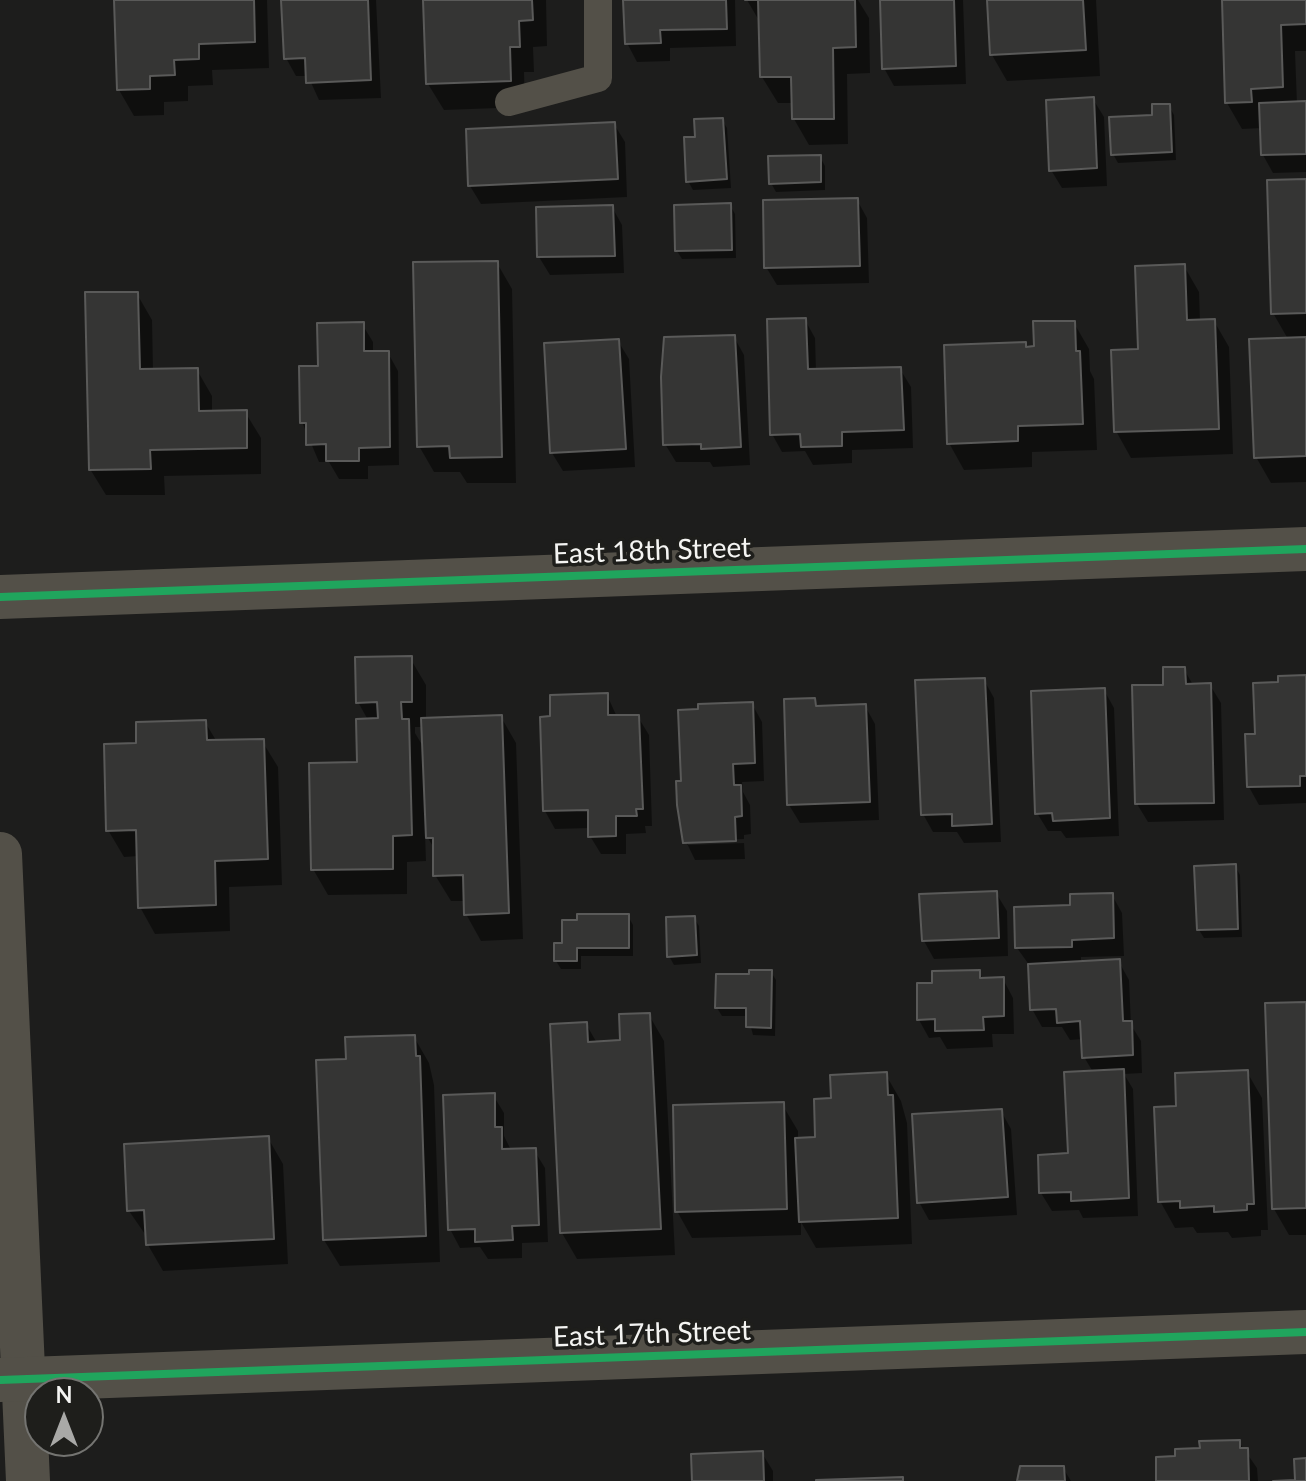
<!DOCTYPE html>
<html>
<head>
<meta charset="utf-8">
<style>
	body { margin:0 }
	#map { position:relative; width:1306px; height:1481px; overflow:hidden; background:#1d1d1c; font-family:Lato,sans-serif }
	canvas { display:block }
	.north { position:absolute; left:24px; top:1377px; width:80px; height:80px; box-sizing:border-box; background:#1e1e1b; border:2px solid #747471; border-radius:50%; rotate:0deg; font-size:22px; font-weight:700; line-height:32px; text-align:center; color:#f4f4f2 }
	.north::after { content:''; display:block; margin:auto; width:28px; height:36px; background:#a9a9a7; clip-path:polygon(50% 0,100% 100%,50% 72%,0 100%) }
</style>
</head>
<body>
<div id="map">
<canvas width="1306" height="1481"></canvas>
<div class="north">N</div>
</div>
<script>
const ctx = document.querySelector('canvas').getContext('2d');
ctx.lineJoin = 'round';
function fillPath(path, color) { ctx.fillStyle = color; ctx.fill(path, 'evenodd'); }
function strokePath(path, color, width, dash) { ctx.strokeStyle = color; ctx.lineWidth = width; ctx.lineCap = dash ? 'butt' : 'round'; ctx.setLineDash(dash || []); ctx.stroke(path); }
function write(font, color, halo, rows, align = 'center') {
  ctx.font = font + ' Lato,sans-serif'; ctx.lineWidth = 7; ctx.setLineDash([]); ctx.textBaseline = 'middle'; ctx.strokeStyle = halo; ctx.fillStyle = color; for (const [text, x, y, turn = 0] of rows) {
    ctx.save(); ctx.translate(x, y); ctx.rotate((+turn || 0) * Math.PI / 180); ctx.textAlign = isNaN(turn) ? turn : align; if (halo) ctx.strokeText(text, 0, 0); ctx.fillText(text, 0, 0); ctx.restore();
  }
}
const shadow = new Path2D(`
	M116,0H267L269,68L212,70L213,85L188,86V101L164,102V115L134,116L119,90Z
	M283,0H376L381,98L319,100L308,76H296L286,58Z
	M425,0H546L547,46L533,47L534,72H524L525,107L444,110L428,84Z
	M625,0H735L736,46L670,48V61L637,62L627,43Z
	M747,0H858L869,18L870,73L847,74L848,144L809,145L794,119V103H778L762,77L761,24Z
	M882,0H963L966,84L894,86L884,68Z
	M989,0H1096L1100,76L1007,81L992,55Z
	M1224,0H1306V51H1295L1297,104L1306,103V172L1273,173L1263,155L1262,128L1242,129L1227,103Z
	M1093,99L1104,117L1107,186L1062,188L1051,170Z
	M1169,106L1174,115L1176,160L1118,163L1113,154Z
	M722,120L727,128L731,188L693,190L688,181L697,138Z
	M614,124L625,142L627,197L481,204L470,186Z
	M820,157L825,166V190L776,192L771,183Z
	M1306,181V482L1271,483L1256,457L1288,339L1273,313Z
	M857,200L867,218L869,283L777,285L766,267Z
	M730,205L735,214L736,258L682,259L677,251Z
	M612,207L622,225L624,273L550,275L539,257Z
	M497,263L512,289L516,483H467L460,472H434L419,446Z
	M1184,266L1199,292L1200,321H1214L1229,347L1233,454L1131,458L1116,431L1140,351Z
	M137,294L152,320L153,370H197L212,396V412H245L261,438V474L164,476L165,495H106L90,469Z
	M805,320L815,338L816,371L900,369L911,387L913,448L852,450V463L813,465L805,451L782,452L772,434Z
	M1074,323L1089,349L1090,371L1094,379L1097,450L1032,452V467L964,470L949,443L1025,344L1028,349L1036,348Z
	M362,324L373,342V353H388L398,371L399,465L368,466V479H339L329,462H319L302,422L320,368Z
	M734,337L744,355L750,465L713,467L710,462H676L665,444Z
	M618,341L629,359L635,467L563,471L552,453Z
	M410,658L426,685V720L501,717L516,743L523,939L481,941L466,914V901H451L435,875V850L425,833L426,861L407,862V894L328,895L313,869L359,764L368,720L358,702ZM415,727H423L424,748L415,733Z
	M1184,669L1193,685H1210L1221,703L1224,820L1148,822L1137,804L1165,686Z
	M1306,677V803L1259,805L1249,787L1257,736L1280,684Z
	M984,680L994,698L1001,842L964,843L957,832H933L923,814Z
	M1104,690L1114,708L1119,836L1066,838L1061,831H1048L1037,813Z
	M607,695L617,717H638L649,735L652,826H645L646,833L626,834V854H601L590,836V828L555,829L545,811L552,718Z
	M814,700L819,708L865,706L875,724L879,820L800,823L789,805Z
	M752,704L762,722L764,781L742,782L743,792L750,805L751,834L744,835V839L688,841V845L744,843L745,859L695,860L680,829V712Z
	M205,722L217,742L262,741L278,767L282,885L229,887L230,931L155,934L140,907L139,856L124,857L108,830L138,745Z
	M1235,866L1240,875L1242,937L1204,938L1199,930Z
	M996,893L1007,911L1008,956L934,959L924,941Z
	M1112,895L1122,913L1124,956L1081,957V963L1119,962L1129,980L1131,1025L1141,1041L1142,1073L1124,1074L1133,1089L1138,1216L1083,1218L1079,1210L1052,1211L1041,1193L1070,1155L1093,1072L1084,1057L1083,1039L1070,1040L1062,1027H1042L1032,1009L1030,966L1017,948L1072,907Z
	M628,916L633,925V956H581V969H561L556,961L564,945Z
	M694,918L699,926L701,963L674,965L669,956Z
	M771,972L776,980L775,1036L753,1035L748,1016H722L717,1008L718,976Z
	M979,972L984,980L1003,979L1013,998L1014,1034H992L993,1047L947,1049L940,1037L929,1038L919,1020L935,985Z
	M1306,1004V1235H1289L1274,1209Z
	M649,1015L664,1041L675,1255L577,1259L562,1233L586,1024L597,1043L622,1042Z
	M414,1037L429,1063L434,1085L440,1262L340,1266L324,1240L348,1061Z
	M1247,1072L1262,1098L1268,1230H1261V1236L1232,1238L1228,1232L1197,1233L1193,1227L1175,1228L1160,1201L1179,1108Z
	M886,1075L901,1101L907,1123L912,1244L816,1248L801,1222V1235L692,1238L677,1211L782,1104L798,1131V1139H817L833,1100Z
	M493,1095L504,1113V1136L511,1150H534L545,1168L548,1242L522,1243V1258L488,1259L480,1247L460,1248L450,1229Z
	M1001,1111L1011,1129L1017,1215L929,1220L919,1202Z
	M268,1138L283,1164L288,1264L163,1271L148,1245L147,1237L129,1211Z
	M1239,1442L1257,1468L1258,1481H1158L1177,1458Z
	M762,1453L773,1471V1481H694Z
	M1063,1468L1071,1481H1019Z`);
const building = new Path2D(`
	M114,0H254L255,42L199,44V59L174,60L175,75L150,76V89L117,90Z
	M281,0H368L371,80L306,83L305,58L284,59Z
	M423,0H532L533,20L519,21L520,47H510L511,81L426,84Z
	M623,0H726L727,29L660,30L661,43L625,44Z
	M745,0H855L856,47L833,48L834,119H792L791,77H760L758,0Z
	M880,0H954L956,66L882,69Z
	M987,0H1083L1086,50L990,55Z
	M1222,0H1306V24L1281,25L1283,87L1251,89L1252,102L1225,103Z
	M1094,97L1097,168L1049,171L1046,100Z
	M1306,101V154L1261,155L1259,103Z
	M1152,104H1170L1172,152L1111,155L1109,117L1152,115Z
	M723,118L727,179L686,182L684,137H695L694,119Z
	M615,122L618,179L468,186L466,129Z
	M821,155V182L769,184L768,156Z
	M1306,179V313L1271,314L1267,180Z
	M858,198L860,266L764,268L763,200Z
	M731,203L732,250L675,251L674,205Z
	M613,205L615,256L537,257L536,207Z
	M498,261L502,457L450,458L449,446L417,447L413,262Z
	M1185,264L1187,320L1215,319L1219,429L1114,432L1111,350L1138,349L1135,266Z
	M85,292H138L140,369L198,368L199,411L247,410V448L150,450L151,469L89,470Z
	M806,318L808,369L901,367L904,430L842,432V446L801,447L800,434L770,435L767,319Z
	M1033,321H1075L1076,351H1080L1083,424L1018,426V441L947,444L944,345L1026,342V347L1034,346Z
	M364,322V351H389L390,447L359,448V461H326V444L306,445V423H300L299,366H318L317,323Z
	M735,335L741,447L701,449V444L663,445L661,377L664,337Z
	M1306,337V456L1254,458L1249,339Z
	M619,339L626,449L550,453L544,343Z
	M412,656V702H401L402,719H409L412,835L393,836V869L311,870L309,763L357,762L356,719L378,718L377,702L356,703L355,657Z
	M1163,667H1185L1186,684L1211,683L1214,803L1135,804L1132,685H1163Z
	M1306,675V776H1300V786L1247,787L1245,734H1255L1253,683L1278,682V676Z
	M985,678L992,824L952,826V814L921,815L915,680Z
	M1105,688L1110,818L1053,821L1052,813L1035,814L1031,691Z
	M608,693V715H639L643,809H636L637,816H616V836L588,837V810L543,811L540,717L550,716V695Z
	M815,698L816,706L866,704L870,802L787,805L784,699Z
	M753,702L755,763L733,764L734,785H741L742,816L735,817L736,841L683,843L677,805L676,781H681L678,710L698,709V704Z
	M502,715L509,913L464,915L463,875L433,876V838H426L421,718Z
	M206,720L207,740L264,739L268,859L215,861L216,905L138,908L136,830L106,831L104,744L136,743V722Z
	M1236,864L1238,929L1197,930L1194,866Z
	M997,891L999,938L922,941L919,894Z
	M1113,893L1114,938L1072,940V947L1015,948L1014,907L1070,905V894Z
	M577,914H629V948H577V961H554V943H562V920H577Z
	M695,916L697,955L667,957L666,917Z
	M1120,959L1123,1021H1132L1133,1055L1082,1058L1080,1021L1057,1023L1056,1009L1030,1010L1028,964Z
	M749,970H772L771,1028L746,1027V1008H715L716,974H749Z
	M980,970V978L1004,977V1016L983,1017L984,1030L935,1031V1019L917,1020V983H932V971Z
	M1306,1002V1208L1272,1209L1265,1003Z
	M650,1013L661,1229L560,1233L550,1024L587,1022L588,1042L620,1040L619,1014Z
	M415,1035L416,1056H420L426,1236L323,1240L316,1060L346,1059L345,1037Z
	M1124,1069L1129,1198L1071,1201V1192L1039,1193L1038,1155L1068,1153L1064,1072Z
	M1248,1070L1254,1204H1247V1210L1214,1212V1206L1180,1208V1201L1158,1202L1154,1107L1176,1106L1175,1073Z
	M887,1072L888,1095H893L898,1218L799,1222L795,1138L815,1137L814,1099L831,1098L830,1075Z
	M495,1093V1127H502V1149L536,1148L539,1225L512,1226L513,1240L475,1242V1229L448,1230L443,1095Z
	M784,1102L787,1209L675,1212L673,1105Z
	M1002,1109L1008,1197L917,1203L912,1114Z
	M269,1136L274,1239L146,1245L144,1210L127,1211L124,1144Z
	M1240,1440V1448H1248L1249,1481H1156V1457L1175,1456V1449L1200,1448L1199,1441Z
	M763,1451L764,1481H692L691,1454Z
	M1306,1458V1481H1273L1295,1480L1294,1459Z
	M1020,1466H1064L1065,1481H1017Z
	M903,1477V1481H816V1480Z`);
const service = new Path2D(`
	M509,102L598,78V0`);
const minor = new Path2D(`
	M0,597L1306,549
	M0,854L28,1481`);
const tertiary = new Path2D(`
	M0,1380L1306,1332`);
const cycleway = new Path2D(`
	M0,597L1306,549
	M0,1380L1306,1332`);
const streetNames = [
	["East 18th Street",652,551,-2],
	["East 17th Street",652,1334,-2]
];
fillPath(shadow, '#0007');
fillPath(building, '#353534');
strokePath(building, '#5a5a59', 2);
strokePath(service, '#535048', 28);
strokePath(minor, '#535048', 44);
strokePath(tertiary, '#535048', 44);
strokePath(cycleway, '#20a55d', 8);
write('28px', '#f4f4f2', '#1e1e1b', streetNames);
</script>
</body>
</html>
